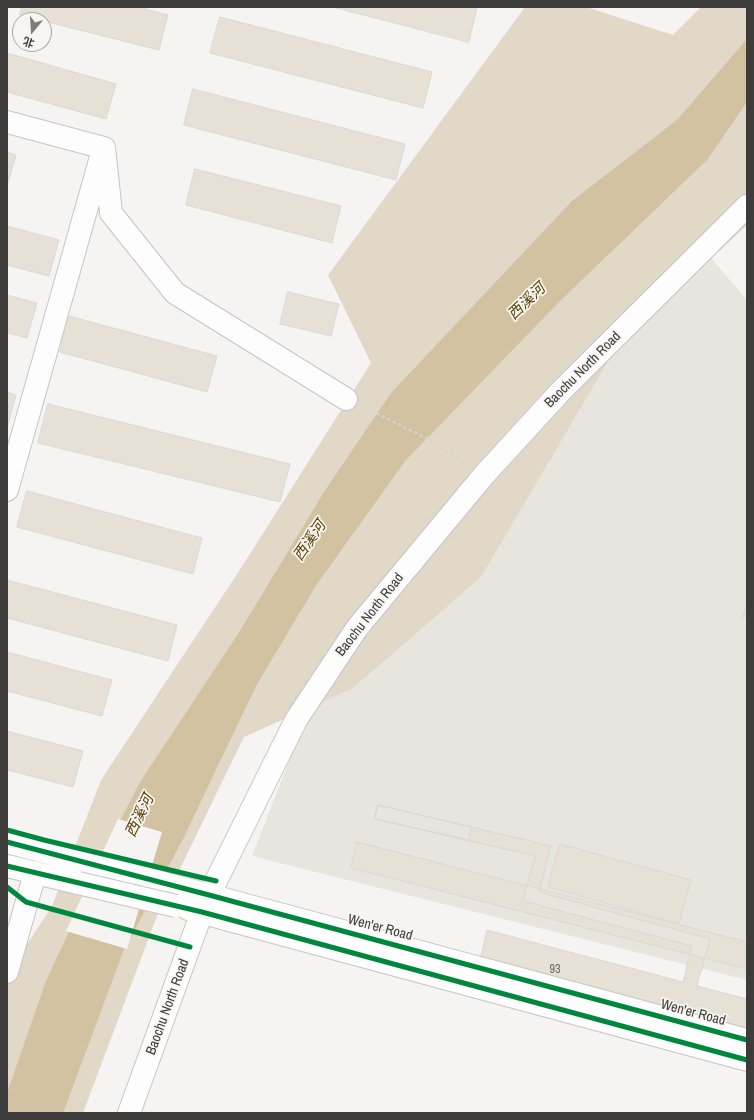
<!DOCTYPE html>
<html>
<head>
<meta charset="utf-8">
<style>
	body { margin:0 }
	#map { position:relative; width:754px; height:1120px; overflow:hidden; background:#f6f4f2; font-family:"Archivo Narrow","Noto Sans SC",sans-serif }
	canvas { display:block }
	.frame { position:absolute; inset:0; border:8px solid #3d3c3b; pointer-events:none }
	.north { position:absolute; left:12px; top:12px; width:40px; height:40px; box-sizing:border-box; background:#f7f5f1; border:1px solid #adaba8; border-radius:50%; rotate:198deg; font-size:11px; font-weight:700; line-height:16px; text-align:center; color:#3d3c3b }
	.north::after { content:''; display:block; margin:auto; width:14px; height:18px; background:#7e7c7b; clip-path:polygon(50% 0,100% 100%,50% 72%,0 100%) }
</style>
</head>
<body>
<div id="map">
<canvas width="754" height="1120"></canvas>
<div class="frame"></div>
<div class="north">北</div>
</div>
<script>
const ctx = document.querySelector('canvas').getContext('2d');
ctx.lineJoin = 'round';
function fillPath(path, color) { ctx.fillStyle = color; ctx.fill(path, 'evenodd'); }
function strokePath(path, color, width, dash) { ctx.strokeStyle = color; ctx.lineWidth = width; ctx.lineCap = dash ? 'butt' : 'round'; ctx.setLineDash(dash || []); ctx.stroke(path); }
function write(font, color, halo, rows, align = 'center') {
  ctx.font = font + ' "Archivo Narrow","Noto Sans SC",sans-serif'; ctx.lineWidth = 3.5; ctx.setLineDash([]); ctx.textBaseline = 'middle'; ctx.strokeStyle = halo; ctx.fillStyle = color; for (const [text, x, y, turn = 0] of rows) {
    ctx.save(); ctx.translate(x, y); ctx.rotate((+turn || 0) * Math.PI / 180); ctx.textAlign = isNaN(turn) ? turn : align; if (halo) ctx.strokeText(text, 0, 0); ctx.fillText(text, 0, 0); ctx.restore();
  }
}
const built = new Path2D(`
	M711,258L747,300V980L252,856L310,707L617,346Z`);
const green = new Path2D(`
	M525,7H586L673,35L701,7H747V225L617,346L481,577L353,688L244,737L157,916L83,1113H7V975L52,906L101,780L241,568L371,363L328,275Z`);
const water = new Path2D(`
	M747,39V102L707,160L561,300L406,460L317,584L256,686L184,837L123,952L63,1113H7V1093L46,981L119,823L140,782L238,634L324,492L391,393L572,201L677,120Z`);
const pier = new Path2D(`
	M118,819L162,832L127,949L66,931Z`);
const building = new Path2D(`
	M22,7H138L168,15L159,50L44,21V20L20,15Z
	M333,7H477L469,42Z
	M220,17L432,72L423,108L210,53Z
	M7,53L116,84L106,119L7,92Z
	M193,89L405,144L396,180L184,125Z
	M7,152L16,155L7,186Z
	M195,169L341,206L332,243L186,205Z
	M7,226L59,240L49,276L7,265Z
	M288,292L339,304L331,336L280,324Z
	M7,295L37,303L27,338L7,333Z
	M69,316L217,356L207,392L60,352Z
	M7,392L16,395L7,428Z
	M48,404L290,464L280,502L38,443Z
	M27,491L202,538L193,574L17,527Z
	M7,580L177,625L168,661L7,618Z
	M747,604V618L743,617Z
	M7,652L112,680L102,716L7,691Z
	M7,731L83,751L73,787L7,770Z
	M378,805L551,846L539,892L710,939L697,986L747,999V1066L472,993L487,930L683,982L692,946L523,901L535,856L375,819Z
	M378,805L471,827L469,840L375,819Z
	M357,842L747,942V969L351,868Z
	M560,844L691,880L679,924L548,887Z`);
const path = new Path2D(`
	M366,408L430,440L466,464`);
const minor = new Path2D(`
	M7,122L104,148L111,213L175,293L346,399
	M7,490L101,157`);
const tertiary = new Path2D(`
	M7,972L35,873`);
const secondary = new Path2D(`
	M7,842L209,895L747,1040
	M7,866L78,883
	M188,909L747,1060
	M129,1113L202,912L209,895L296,720L357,628L484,475L560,392L747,206`);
const secondaryBridge = new Path2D(`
	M78,883L176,906`);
const cycleway = new Path2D(`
	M7,830L44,840L216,881
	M7,842L209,895L747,1040
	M7,866L202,912L747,1060
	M7,887L26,902L190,947`);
const numberNames = [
	["93",555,970]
];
const streetNames = [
	["Baochu North Road",583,370,-45],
	["Baochu North Road",370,615,-52],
	["Wen'er Road",380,928,15],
	["Baochu North Road",168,1007,-70],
	["Wen'er Road",693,1013,15]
];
const waterNames = [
	["西溪河",527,302,-44],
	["西溪河",310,541,-55],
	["西溪河",140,816,-64]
];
fillPath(built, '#e8e4de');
fillPath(green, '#e1d8c8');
fillPath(water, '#d3c2a1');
fillPath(pier, '#f6f4f2');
fillPath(building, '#e6e0d5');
strokePath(building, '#dad8d7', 1);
strokePath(minor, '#c6c4c3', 24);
strokePath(tertiary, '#c6c4c3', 24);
strokePath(secondary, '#c6c4c3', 24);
strokePath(path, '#d4d4d3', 2.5, [3, 3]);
strokePath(minor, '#fefdfd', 22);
strokePath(tertiary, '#fefdfd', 22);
strokePath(secondary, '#fefdfd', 22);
strokePath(secondaryBridge, '#c6c4c3', 24, []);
strokePath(secondaryBridge, '#fefdfd', 22);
strokePath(cycleway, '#00873e', 5);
write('12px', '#676562', null, numberNames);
write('14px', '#3d3c3b', '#f7f5f1', streetNames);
write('italic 15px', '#5a4206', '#f7f5f1', waterNames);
</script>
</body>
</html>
